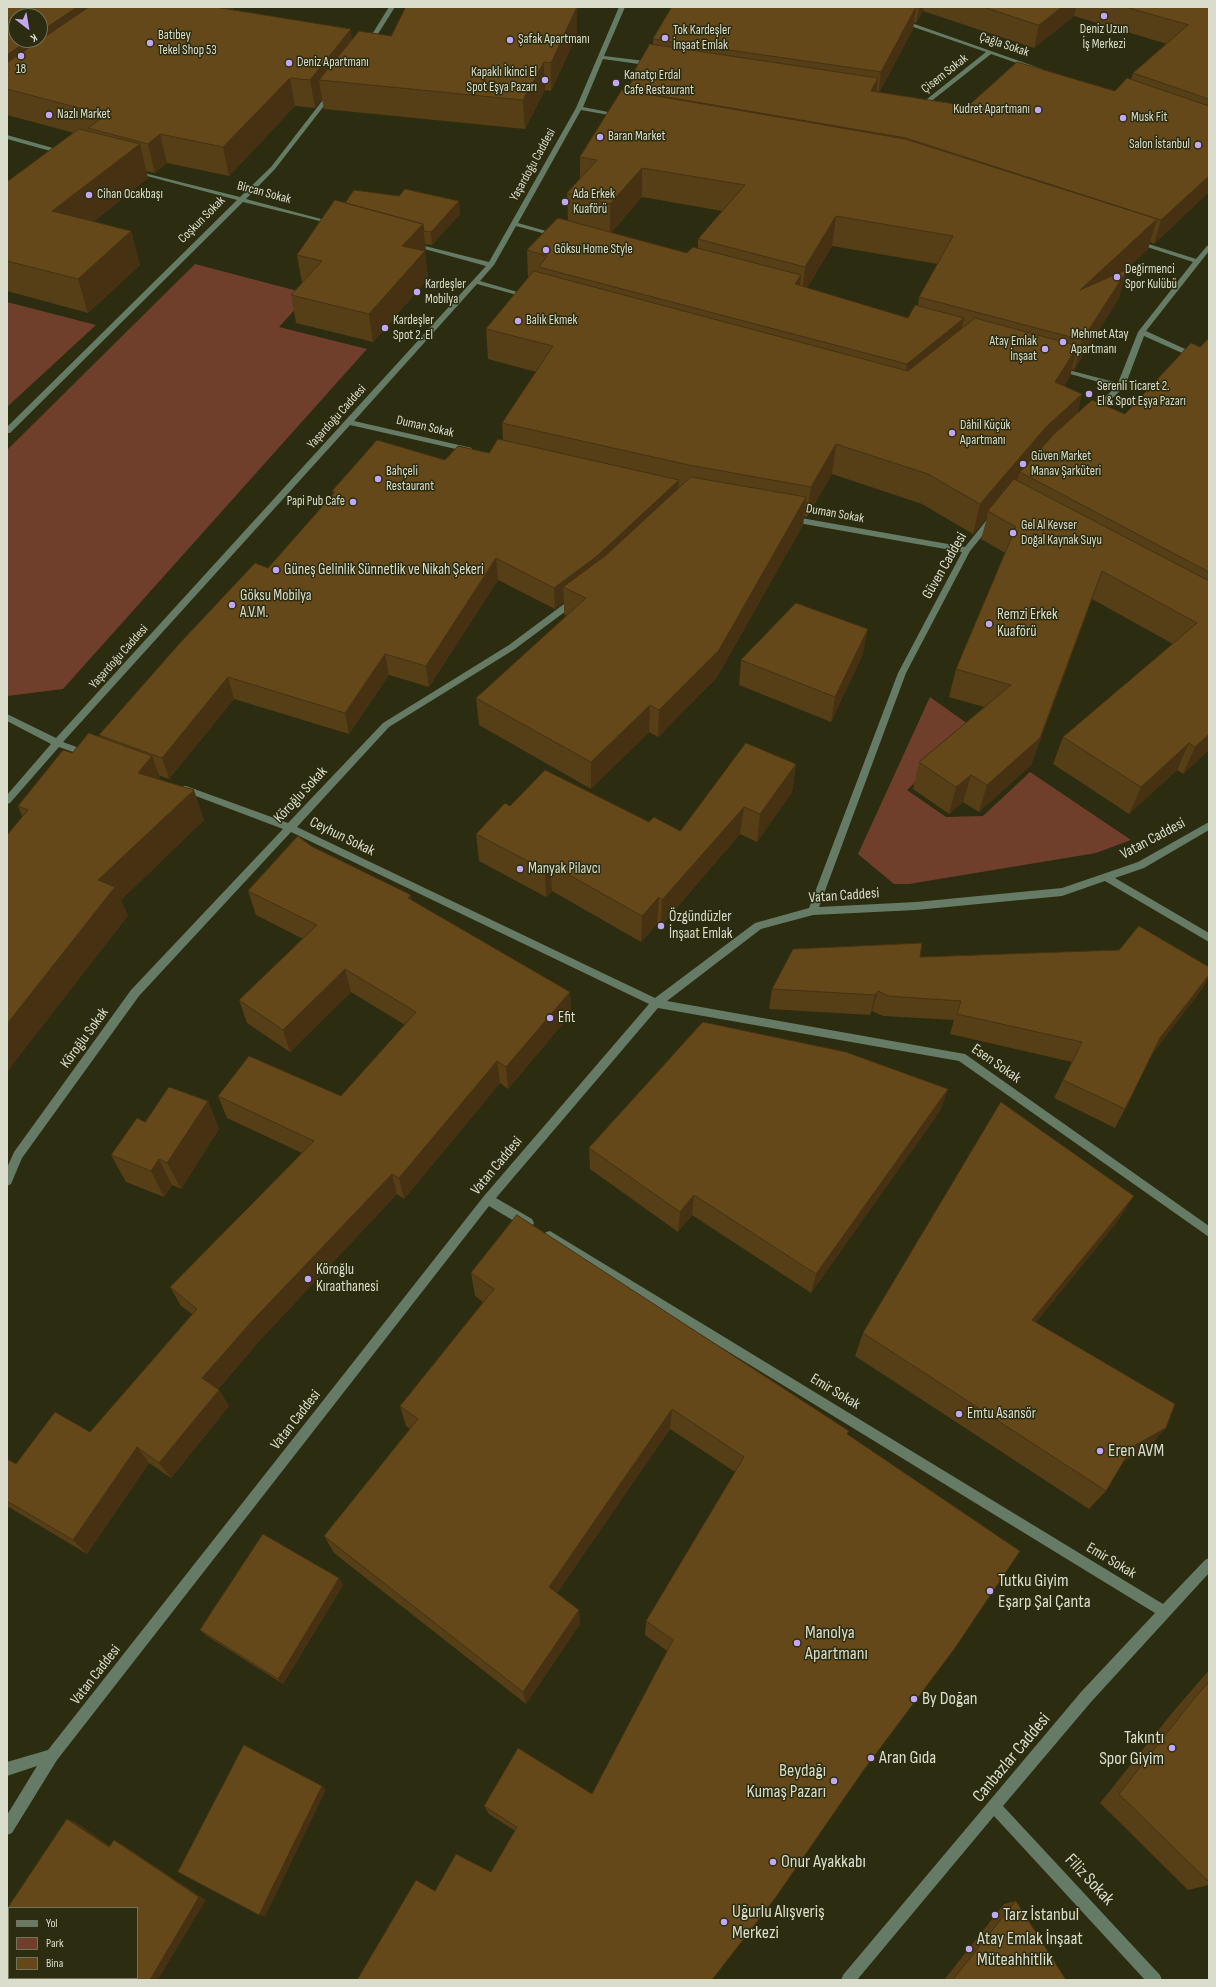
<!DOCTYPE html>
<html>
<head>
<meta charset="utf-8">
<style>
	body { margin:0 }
	#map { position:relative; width:1216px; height:1987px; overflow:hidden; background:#2b2c10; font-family:"Sofia Sans Condensed",sans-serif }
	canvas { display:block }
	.frame { position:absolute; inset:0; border:8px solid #dbddcc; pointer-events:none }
	.legend { position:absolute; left:8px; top:1907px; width:130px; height:72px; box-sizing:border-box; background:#2b2c10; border:1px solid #71735b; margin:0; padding:5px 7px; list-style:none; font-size:12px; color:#dbddcc }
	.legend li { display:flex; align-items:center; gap:8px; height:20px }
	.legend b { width:20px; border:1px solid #71735b }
	.north { position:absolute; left:8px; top:8px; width:40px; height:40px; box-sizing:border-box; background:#2b2c10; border:1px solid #71735b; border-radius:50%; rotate:149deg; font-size:11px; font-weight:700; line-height:16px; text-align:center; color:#dbddcc }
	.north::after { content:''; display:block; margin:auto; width:14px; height:18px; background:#c2a8f2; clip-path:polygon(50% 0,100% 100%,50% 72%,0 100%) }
</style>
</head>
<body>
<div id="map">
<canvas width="1216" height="1987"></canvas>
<div class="frame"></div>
<ul class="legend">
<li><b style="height:5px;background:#657b65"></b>Yol</li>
<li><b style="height:11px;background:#703f2b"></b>Park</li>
<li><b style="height:11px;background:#644819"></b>Bina</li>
</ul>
<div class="north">K</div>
</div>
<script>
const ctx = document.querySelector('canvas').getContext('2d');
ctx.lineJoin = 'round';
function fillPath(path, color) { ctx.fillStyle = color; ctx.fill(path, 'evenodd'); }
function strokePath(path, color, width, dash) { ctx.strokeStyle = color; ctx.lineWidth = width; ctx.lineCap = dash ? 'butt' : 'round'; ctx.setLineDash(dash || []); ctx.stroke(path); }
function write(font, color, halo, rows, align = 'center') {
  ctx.font = font + ' "Sofia Sans Condensed",sans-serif'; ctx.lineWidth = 3; ctx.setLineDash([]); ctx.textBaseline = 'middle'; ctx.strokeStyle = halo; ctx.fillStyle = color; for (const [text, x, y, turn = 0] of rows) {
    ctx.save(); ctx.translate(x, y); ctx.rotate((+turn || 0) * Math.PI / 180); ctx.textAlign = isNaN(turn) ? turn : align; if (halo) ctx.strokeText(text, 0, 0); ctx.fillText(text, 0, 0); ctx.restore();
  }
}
const green = new Path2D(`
	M195,264L309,294L279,327L367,349L63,689L7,696V450Z
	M7,302L96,325L7,407Z
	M930,697L972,727L907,790L946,817L983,816L1030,772L1131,840L1096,853L909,884H894L858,854Z`);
const minor = new Path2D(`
	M389,7H395L371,45H367L366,44Z
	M619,7H625L604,56L653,62L656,64L653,66L603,59L583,107L623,115L620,117L581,110L518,223L560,235L557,237L516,226L494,265L480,281L531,296L528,298L477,284L354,421L472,448V452H469L350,425L63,742L90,752L91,754L90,756L87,757L59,747L10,803L7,804V795L51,744L7,721V714L56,738L486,266L410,245L413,243L489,262L576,108Z
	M899,20H903L1042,69L1037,70L991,54L925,106L916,105V103H922L986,52L899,22Z
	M329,92L334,93L275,169L246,199L336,223V225L243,202L10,433H7V427L237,200L132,172V170L240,197L271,167Z
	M7,135L67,152L68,153L65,155L7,139Z
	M1135,241H1139L1196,259L1207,246L1209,245V251L1146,331L1209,360V365L1144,336L1125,386L1095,415H1092L1088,413L1089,411L1116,387L1053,369L1057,367L1118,383L1138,332L1193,262L1135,243Z
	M790,516L965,547L989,517L992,516L996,519L970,551L906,673L819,907L916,902L1062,888L1138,862L1209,822V830L1144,868L1115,878L1209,933V942L1105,881L1062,896L916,910L813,915L761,929L667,1001L965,1054L1209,1226V1237L959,1061L658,1008L496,1198L532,1219L534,1223L532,1227L528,1228L524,1227L489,1206L57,1760L12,1833L7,1835V1815L37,1766L7,1776V1762L48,1750L484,1196L649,1004L291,832L139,996L22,1158L11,1184L7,1186V1168L14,1152L131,990L283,829L180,790L178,788L180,786H186L288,823L383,723L509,645L572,598H578V602L515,649L389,727L297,827L655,998L755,923L809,908L898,673L962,552L787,521L786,519Z
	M550,1231L1163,1604L1205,1560L1209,1558V1573L1091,1702L1003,1806L1160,1975L1162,1980H1145L994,1816L857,1980H841L843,1975L1081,1692L1155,1613L546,1240L544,1236L546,1232Z`);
const wall = new Path2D(`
	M7,7H235L231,10L352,40L391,36L406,7H578L577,11V35L551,91L545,90L525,129L324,109L322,99L315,108L295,106L229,176L167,163L155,173L146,171L148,178L93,222L131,231L140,265L88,313L7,291V182L74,133L7,115Z
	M672,7H1209V192L1154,244L1150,242L1148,249L1127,269L1119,298L1074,370L1072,369L1070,376L1064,386L1082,394L1077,414H1125L1200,347L1209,338V750L1183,774L1177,770L1129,814L1053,764L1063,737L1173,644L1092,599L1031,765L979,812L963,802L949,814L913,789L919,762L984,707L949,697L956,669L1005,553L981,539L987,518L973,534L922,504L832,474L807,517L804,516L803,525L717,677L658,737L649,732L591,789L479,725L476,698L567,616L564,614V602L555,609L498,580L429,687L389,675L349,734L234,699L169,779L158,775L160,780L204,820L121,900L128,916L22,816L18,806L72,753L100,738L99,735L268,568L333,495L332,491L445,460L489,453L503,440L502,423L536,372L488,359L486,329L528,278L527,250L568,220L567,193L580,178V157L626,90L631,83V77L653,45V39ZM923,11L1034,48L1074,16L1167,44L1133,73L1131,79L1115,91L968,106L879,93L913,29L914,22L916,23ZM642,197L722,211L698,239V248L687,253L611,233ZM832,246L938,264L919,297L918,306L908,318L807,288Z
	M399,196L459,201L460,214L432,245L425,244L426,252L425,253L428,279L373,342L296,323L291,295L302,283L297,255L345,203Z
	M863,654L831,722L739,685L741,660Z
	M796,764L792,792L757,842L740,834L661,926L657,924L641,942L552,891L546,897L479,861L476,834L649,822L680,831Z
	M311,846L412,901L570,992L571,1014L508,1089L500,1083L404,1199L397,1194L262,1338L218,1389L219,1390L229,1406L171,1478L149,1463L87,1554L7,1506V1459L16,1464L90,1432L192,1314L181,1306L170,1287L302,1153L227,1118L218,1096H341L405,1025L351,992L290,1052L247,1023L239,1000L303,939L256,915L248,891Z
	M920,957L1209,967V977L1202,989L1153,1053L1125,1109L1115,1128L1054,1098L1072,1062L950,1034L954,1020L883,1016L872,1011L870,1015L769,1009L772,989Z
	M948,1089L940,1111L811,1293L692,1215L678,1232L590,1169L589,1148Z
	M208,1101L219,1129L181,1189L172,1185L164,1197L126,1182L111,1155L145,1122Z
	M1118,1221L1036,1322L1148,1448L1123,1462L1106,1491L1089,1509L855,1356L863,1333Z
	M471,1273L847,1435L863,1771L435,1891L491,1872L515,1831L489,1814L484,1806L592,1794L667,1651L645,1635L646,1621L735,1472L670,1429L557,1593L579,1610L580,1624L526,1704L334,1553L324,1536L410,1429L406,1426L400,1406L483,1302L475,1296Z
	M343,1585L283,1684L207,1636L200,1630Z
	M1209,1670V1885L1188,1890L1100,1803L1172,1713Z
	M1016,1901L1066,1980H944L1004,1904Z`);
const shadedWall = new Path2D(`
	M77,7H93L7,89V55L29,40H40V32Z
	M192,7H235L197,31Z
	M567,7H578L577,11V35L551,91V63Z
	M916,7L913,29L878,95L881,72Z
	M919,7H923V11L916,23Z
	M1062,7H1076L1074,16L1034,48L1039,25Z
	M351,29L354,57L319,80L322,99L315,108L310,80Z
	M544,62L545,90L525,129L523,100Z
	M290,78L295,106L229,176L223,147Z
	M878,78L875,101L871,91Z
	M160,134L167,163L155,173L148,144Z
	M140,144L148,178L63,245L52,211Z
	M642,168V197L610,234V204Z
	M1209,176V192L1154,244L1161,220Z
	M459,201L460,214L432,245L431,232Z
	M836,216L832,246L802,297L805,267Z
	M1157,219L1148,249L1072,320L1080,290Z
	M423,224L426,252L425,253L428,279L373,342L369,314L402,246Z
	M131,231L140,265L88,313L78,279Z
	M1128,269L1119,298L1074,370L1082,340Z
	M801,275L798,304L795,284Z
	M964,318L958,347L902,393L907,364Z
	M1078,346L1070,376L1047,412L1055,382Z
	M1082,394L1074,424L1020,472L1017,481L988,511L987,518L973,534L980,504L1046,427Z
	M836,444L832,474L807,517L811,487Z
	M679,480L678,502L597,578L563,587L564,602L555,609L554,588Z
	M806,497L803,525L717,677L658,737L659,710Z
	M496,558L498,580L429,687L426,666Z
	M1102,571L1092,599L1031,765L979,812L987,785Z
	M868,629L863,654L831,722L835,697Z
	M385,654L389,675L349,734L345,713Z
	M228,677L234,699L169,779L162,758Z
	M650,705L649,732L591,789V762Z
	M1209,734V750L1183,774L1195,747Z
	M1189,743L1177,770L1129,814L1141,787Z
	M152,756L163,786L138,773Z
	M796,764L792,792L757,842L760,814Z
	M971,775L963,802L949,814L956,787Z
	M194,790L204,820L121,900L128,916L7,1072V1024L98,880Z
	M744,807L740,834L661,926L662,900Z
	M550,864L552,891L546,897L545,870Z
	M411,895L416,919L408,898Z
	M659,897L657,924L641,942L642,916Z
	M345,969L351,992L290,1052L283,1030Z
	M1209,975V977L1202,989L1150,1057L1160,1038Z
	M878,991L872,1011L870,1015L875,995Z
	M570,992L571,1014L508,1089L506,1067Z
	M497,1061L500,1083L404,1199L399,1178Z
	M948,1089L940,1111L811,1293L816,1274Z
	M208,1101L219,1129L181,1189L167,1163Z
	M159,1159L172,1185L164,1197L151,1171Z
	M392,1174L397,1194L262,1338L213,1394L202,1378L253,1320Z
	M694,1195L692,1215L678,1232L680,1212Z
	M1134,1196L1118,1221L1019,1343L1032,1320Z
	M219,1390L229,1406L171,1478L159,1463Z
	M672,1409L670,1429L551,1602L549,1587Z
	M1166,1428L1148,1448L1114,1467L1132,1447Z
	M137,1447L149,1463L87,1554L73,1540Z
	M339,1578L343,1585L283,1684L278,1679Z
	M579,1610L580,1624L526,1704L523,1692Z
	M322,1786L326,1790L265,1917L259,1915Z
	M67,1819L76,1822L117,1851L109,1847Z
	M114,1840L122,1844L206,1900L158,1980H150Z`);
const building = new Path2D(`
	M7,7H77L40,32V16H16V40H29L7,55Z
	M89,7H215L351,29L310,80L290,78L223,147L160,134L148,144L88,128L106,115L7,89V63Z
	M406,7H577L551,63L544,62L523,100L319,80L359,31L391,36Z
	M672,7H916L881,72L653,39Z
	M984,7H1062L1039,25Z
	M1126,7H1209V99L1133,73L1188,25Z
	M650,44L878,78L871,91L968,106L1017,62L1115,91L1127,78L1209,106V176L1161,220L906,138L626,90L634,78L631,77Z
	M622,90L905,139L1157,219L1080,290L1128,269L1082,340L919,297L953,236L836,216L805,267L698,239L745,185L642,168L610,204L567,193L597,160L580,157Z
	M79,129L140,144L52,211L131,231L78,279L7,261V182Z
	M405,189L459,201L431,232L424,231L423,224L345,203L354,190L399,196Z
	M335,200L423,224L402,246L425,251L369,314L291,295L322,261L297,255Z
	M558,218L687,253L693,247L801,275L795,284L908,318L915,305L964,318L907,364L539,267L547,256L527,250Z
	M534,271L908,371L975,318L1078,346L1055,382L1082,394L1046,427L980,504L928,474L836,444L811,487L689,465L502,423L553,346L486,329Z
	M1209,338V572L1020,472L1054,434L1092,400L1125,414L1191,343L1200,347Z
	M498,439L679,480L597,556L554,588L496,558L426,666L385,654L345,713L228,677L162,758L99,735L179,644L255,563L268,568L335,492L332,491L377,440L445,460L458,446L489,453Z
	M691,477L806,497L719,650L659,710L650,705L591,762L476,698L586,598L563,587L605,556Z
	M1014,479L1209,581V734L1195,747L1189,743L1141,787L1063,737L1197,623L1102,571L1040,738L987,785L971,775L956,787L919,762L1011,685L956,669L1016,527L988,511Z
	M796,603L868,629L835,697L741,660Z
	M89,733L152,756L138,773L194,790L98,880L115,887L7,1024V835L28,810L18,806L63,750L72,753Z
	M746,743L796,764L760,814L744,807L662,900L659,897L642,916L550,864L545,870L476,834L505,803L510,806L545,770L649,822L654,817L680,831Z
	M298,836L311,846L411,895L408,898L570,992L506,1067L497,1061L399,1178L392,1174L253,1320L202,1378L219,1390L159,1463L137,1447L73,1540L7,1501V1459L16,1464L55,1412L90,1432L197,1309L170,1287L314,1141L218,1096L249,1056L341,1096L416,1012L345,969L283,1030L239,1000L317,925L248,891Z
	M1139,926L1209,967V975L1160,1038L1125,1109L1063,1080L1082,1042L957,1014L961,1001L888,996L878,991L875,995L772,989L793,949L922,943L920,957L1119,950Z
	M703,1022L846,1052L948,1089L816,1274L694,1195L680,1212L589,1148Z
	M169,1087L208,1101L167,1163L159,1159L151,1171L111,1155L137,1118L145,1122Z
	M1001,1102L1134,1196L1032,1320L1175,1404L1166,1428L1132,1447L1106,1491L863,1333Z
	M517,1215L849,1431L847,1434L1020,1551L955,1648L863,1771L776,1897L712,1980H357L416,1880L435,1891L456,1854L491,1872L517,1827L484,1806L518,1748L592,1794L673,1640L646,1621L744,1457L672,1409L549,1587L579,1610L523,1692L324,1536L418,1419L400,1406L494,1289L471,1273Z
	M263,1534L339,1578L278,1679L200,1630Z
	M1209,1682V1882L1119,1794L1193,1700Z
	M244,1745L322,1786L259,1915L178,1872Z
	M67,1819L109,1847L114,1840L199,1897L150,1980H74L71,1978H137V1908H9V1934L7,1933V1909Z
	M1016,1901L1066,1980H953Z`);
const markers = [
	[1104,16,4,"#c2a8f2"],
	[665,38,4,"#c2a8f2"],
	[510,40,4,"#c2a8f2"],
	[150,43,4,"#c2a8f2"],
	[21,56,4,"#c2a8f2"],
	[289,63,4,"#c2a8f2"],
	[545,80,4,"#c2a8f2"],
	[616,83,4,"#c2a8f2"],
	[1038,110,4,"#c2a8f2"],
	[49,115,4,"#c2a8f2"],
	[1123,118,4,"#c2a8f2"],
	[600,137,4,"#c2a8f2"],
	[1198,145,4,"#c2a8f2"],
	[89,195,4,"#c2a8f2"],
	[565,202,4,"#c2a8f2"],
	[546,250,4,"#c2a8f2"],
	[1117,277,4,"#c2a8f2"],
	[417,292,4,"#c2a8f2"],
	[518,321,4,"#c2a8f2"],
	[385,328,4,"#c2a8f2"],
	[1063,342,4,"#c2a8f2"],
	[1045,349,4,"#c2a8f2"],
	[1089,394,4,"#c2a8f2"],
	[952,433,4,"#c2a8f2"],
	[1023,464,4,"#c2a8f2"],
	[378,479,4,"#c2a8f2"],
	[353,502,4,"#c2a8f2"],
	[1013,533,4,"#c2a8f2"],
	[276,570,4,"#c2a8f2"],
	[232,605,4,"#c2a8f2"],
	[989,624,4,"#c2a8f2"],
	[520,869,4,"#c2a8f2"],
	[661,926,4,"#c2a8f2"],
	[550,1018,4,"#c2a8f2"],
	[308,1279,4,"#c2a8f2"],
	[959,1414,4,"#c2a8f2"],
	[1100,1451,4,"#c2a8f2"],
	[990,1591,4,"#c2a8f2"],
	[797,1643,4,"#c2a8f2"],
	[914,1699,4,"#c2a8f2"],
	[1172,1748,4,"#c2a8f2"],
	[871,1758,4,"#c2a8f2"],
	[834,1781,4,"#c2a8f2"],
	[773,1862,4,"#c2a8f2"],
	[995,1915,4,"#c2a8f2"],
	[724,1922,4,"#c2a8f2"],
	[969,1949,4,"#c2a8f2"]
];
const farPoinames = [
	["Deniz Uzun",1104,30,"center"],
	["İş Merkezi",1104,45,"center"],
	["Tok Kardeşler",673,31],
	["İnşaat Emlak",673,46],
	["Batıbey",158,36],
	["Tekel Shop 53",158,51],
	["Şafak Apartmanı",518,40],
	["Deniz Apartmanı",297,63],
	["18",21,70,"center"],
	["Kapaklı İkinci El",537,73,"right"],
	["Spot Eşya Pazarı",537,88,"right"],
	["Kanatçı Erdal",624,76],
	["Cafe Restaurant",624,91],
	["Kudret Apartmanı",1030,110,"right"],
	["Nazlı Market",57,115],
	["Musk Fit",1131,118],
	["Baran Market",608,137],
	["Salon İstanbul",1190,145,"right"],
	["Cihan Ocakbaşı",97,195],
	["Ada Erkek",573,195],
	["Kuaförü",573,210],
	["Göksu Home Style",554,250],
	["Değirmenci",1125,270],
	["Spor Kulübü",1125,285],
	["Kardeşler",425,285],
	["Mobilya",425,300],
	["Kardeşler",393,321],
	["Spot 2. El",393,336],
	["Balık Ekmek",526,321],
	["Mehmet Atay",1071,335],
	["Apartmanı",1071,350],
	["Atay Emlak",1037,342,"right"],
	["İnşaat",1037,357,"right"],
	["Serenli Ticaret 2.",1097,387],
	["El & Spot Eşya Pazarı",1097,402],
	["Dâhil Küçük",960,426],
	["Apartmanı",960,441],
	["Güven Market",1031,457],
	["Manav Şarküteri",1031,472],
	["Bahçeli",386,472],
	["Restaurant",386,487],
	["Papi Pub Cafe",345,502,"right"],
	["Gel Al Kevser",1021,526],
	["Doğal Kaynak Suyu",1021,541]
];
const farStreetnames = [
	["Çağla Sokak",1004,45,19],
	["Çisem Sokak",945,74,-38],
	["Yaşardoğu Caddesi",533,165,-61],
	["Bircan Sokak",264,193,15],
	["Coşkun Sokak",202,220,-45],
	["Yaşardoğu Caddesi",337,417,-48],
	["Duman Sokak",425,427,13],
	["Duman Sokak",835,514,10],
	["Yaşardoğu Caddesi",119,657,-48]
];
const streetNames = [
	["Güven Caddesi",945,566,-60],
	["Köroğlu Sokak",301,795,-47],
	["Ceyhun Sokak",342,837,26],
	["Vatan Caddesi",1153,839,-28],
	["Vatan Caddesi",844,896,-4],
	["Köroğlu Sokak",85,1038,-54],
	["Esen Sokak",996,1064,35],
	["Vatan Caddesi",497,1166,-50],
	["Emir Sokak",835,1392,31],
	["Vatan Caddesi",296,1420,-52],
	["Emir Sokak",1111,1561,31],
	["Vatan Caddesi",96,1675,-52]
];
const poiNames = [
	["Güneş Gelinlik Sünnetlik ve Nikah Şekeri",284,570],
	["Göksu Mobilya",240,596],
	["A.V.M.",240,613],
	["Remzi Erkek",997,615],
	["Kuaförü",997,632],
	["Manyak Pilavcı",528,869],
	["Özgündüzler",669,917],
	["İnşaat Emlak",669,934],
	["Efit",558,1018],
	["Köroğlu",316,1270],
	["Kıraathanesi",316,1287],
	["Emtu Asansör",967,1414]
];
const nearPoinames = [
	["Eren AVM",1108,1451],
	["Tutku Giyim",998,1581],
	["Eşarp Şal Çanta",998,1602],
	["Manolya",805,1633],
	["Apartmanı",805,1654],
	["By Doğan",922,1699],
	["Takıntı",1164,1738,"right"],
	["Spor Giyim",1164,1759,"right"],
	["Aran Gıda",879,1758],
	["Beydağı",826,1771,"right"],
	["Kumaş Pazarı",826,1792,"right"],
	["Onur Ayakkabı",781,1862],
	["Uğurlu Alışveriş",732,1912],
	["Merkezi",732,1933],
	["Tarz İstanbul",1003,1915],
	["Atay Emlak İnşaat",977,1939],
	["Müteahhitlik",977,1960]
];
const nearStreetnames = [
	["Canbazlar Caddesi",1012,1758,-50],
	["Filiz Sokak",1089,1880,47]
];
fillPath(green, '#703f2b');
fillPath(minor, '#657b65');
fillPath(wall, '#563e16');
fillPath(shadedWall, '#463212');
fillPath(building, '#644819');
strokePath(building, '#463212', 1);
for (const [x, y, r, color] of markers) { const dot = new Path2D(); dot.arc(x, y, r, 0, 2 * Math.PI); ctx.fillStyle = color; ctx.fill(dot); strokePath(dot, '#2b2c10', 1.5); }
write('13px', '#dbddcc', '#2b2c10', farPoinames, 'left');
write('13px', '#dbddcc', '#2b2c10', farStreetnames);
write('15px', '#dbddcc', '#2b2c10', streetNames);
write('15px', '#dbddcc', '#2b2c10', poiNames, 'left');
write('18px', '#dbddcc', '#2b2c10', nearPoinames, 'left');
write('18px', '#dbddcc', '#2b2c10', nearStreetnames);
</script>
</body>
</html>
